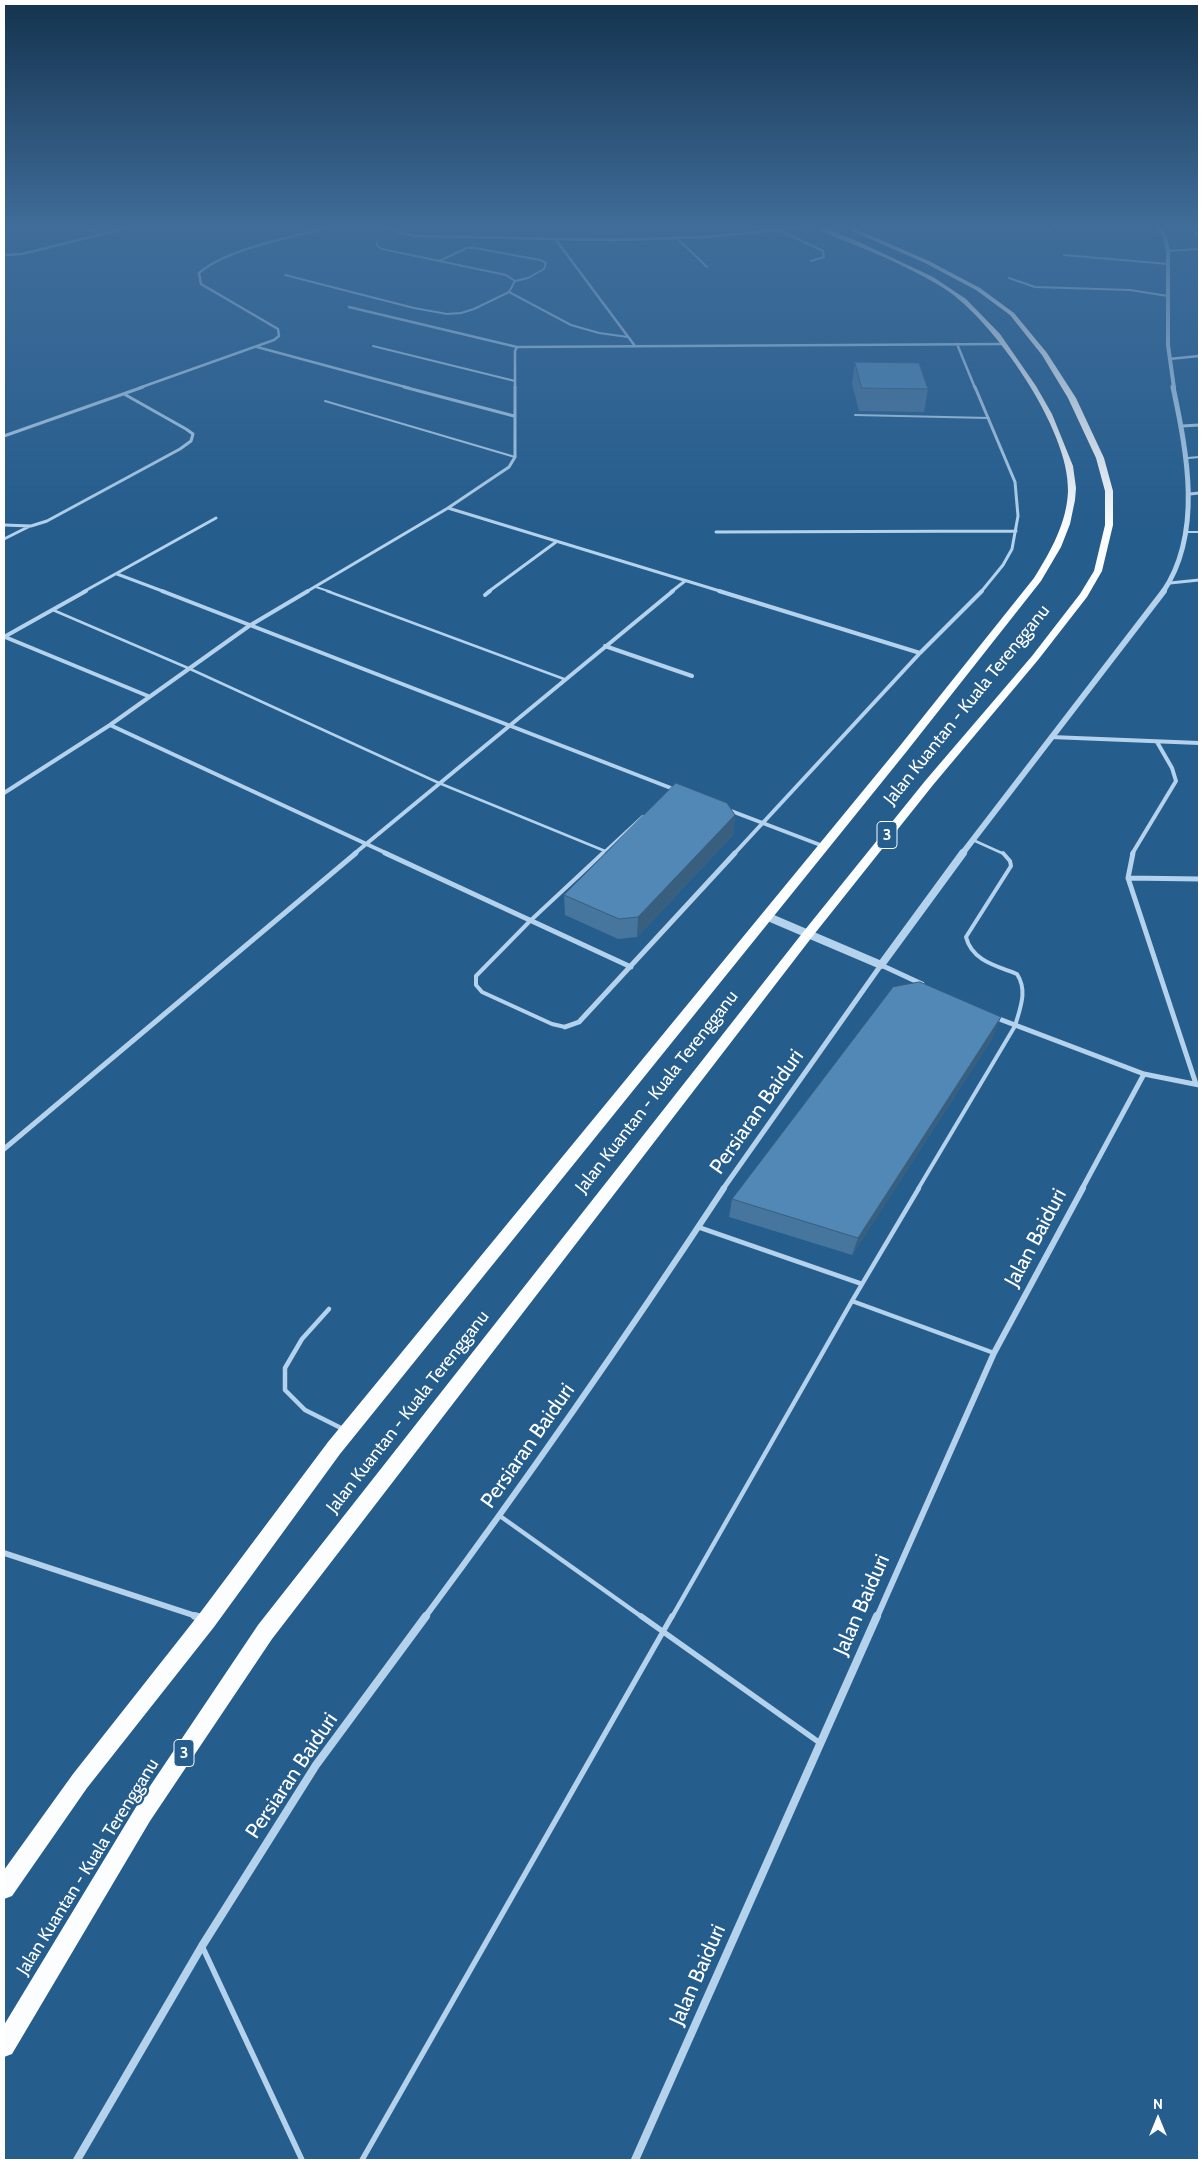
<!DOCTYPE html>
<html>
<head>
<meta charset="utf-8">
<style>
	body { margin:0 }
	#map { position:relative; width:1203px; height:2164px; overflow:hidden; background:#255d8d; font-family:Cabin,sans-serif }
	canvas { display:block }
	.frame { position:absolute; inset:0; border:5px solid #fff; pointer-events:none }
	.north { position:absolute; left:1133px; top:2094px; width:50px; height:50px; -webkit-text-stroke:4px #255d8d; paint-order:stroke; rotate:0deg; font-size:14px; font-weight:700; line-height:20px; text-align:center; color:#fff }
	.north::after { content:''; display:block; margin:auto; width:18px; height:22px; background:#fff; clip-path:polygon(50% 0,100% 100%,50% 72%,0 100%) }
</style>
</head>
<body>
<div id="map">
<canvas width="1203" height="2164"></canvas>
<div class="frame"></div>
<div class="north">N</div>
</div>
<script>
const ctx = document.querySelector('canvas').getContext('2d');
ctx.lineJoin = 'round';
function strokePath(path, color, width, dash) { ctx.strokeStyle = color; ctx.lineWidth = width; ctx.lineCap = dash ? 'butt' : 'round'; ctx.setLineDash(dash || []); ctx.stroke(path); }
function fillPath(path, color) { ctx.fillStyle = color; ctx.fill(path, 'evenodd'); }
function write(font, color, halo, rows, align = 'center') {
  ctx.font = font + ' Cabin,sans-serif'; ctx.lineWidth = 4.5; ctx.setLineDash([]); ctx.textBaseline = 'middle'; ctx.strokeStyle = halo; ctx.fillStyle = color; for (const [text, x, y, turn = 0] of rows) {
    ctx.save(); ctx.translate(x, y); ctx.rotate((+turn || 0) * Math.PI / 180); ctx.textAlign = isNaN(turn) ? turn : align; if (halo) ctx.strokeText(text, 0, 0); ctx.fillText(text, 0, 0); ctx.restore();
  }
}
const serviceFar4 = new Path2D(`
	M1046,227L1050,231
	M1190,227L1199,237
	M781,231L823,251L824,257L811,261
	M679,240L707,267
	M1168,251L1199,249
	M1064,255L1168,264
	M439,261L467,248H475L540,260L546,263L544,269L528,278L515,281
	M285,275L414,308L447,314L461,313L474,309L509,292L515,281L506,275L382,249L377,246V243
	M1009,278L1035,287L1130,290L1168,296
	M509,292L571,325L599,333L628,337
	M373,346L515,381
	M325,401L515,457
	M855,415L989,418
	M1188,458L1199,457
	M1188,532H1199
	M316,587L331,592`);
const serviceFar3 = new Path2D(`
	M327,591L564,679
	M53,610L188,668L439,783L605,851
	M973,840L1004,854
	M602,854L643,816`);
const serviceFar2 = new Path2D(`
	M565,1027L552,1024L482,992L476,985V976L530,921L603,853
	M918,1189L1015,1026C1020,1008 1028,991 1017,974C997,966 972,961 966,937L1011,866L1010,861L1003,853`);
const serviceFar1 = new Path2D(`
	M698,1227L862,1284
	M852,1301L994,1353
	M329,1309L302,1339L285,1368V1390L305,1410L343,1429
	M500,1516L642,1617
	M672,1617L852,1301L919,1188`);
const service = new Path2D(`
	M641,1616L820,1743
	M202,1946L302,2160
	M362,2160L672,1616`);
const minorFar5 = new Path2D(`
	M84,227L99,234
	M379,227L414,236L610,240L707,237L805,227
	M556,240L635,346
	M4,255L22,254L131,227
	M349,307L517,347
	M957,344L975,388
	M257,347L409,388
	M1169,359L1199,356
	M139,388L274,340L279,336L278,329L201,284L199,273C226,249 293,237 328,227
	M515,388V351L517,347L1004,344`);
const minorFar4 = new Path2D(`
	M404,387L514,416
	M975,387L1015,482L1018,516L1012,549L1003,565L981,592
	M1182,426L1199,425
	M4,436L143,387
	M1190,494L1199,493
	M448,508L723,592
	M4,525L31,526L47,521L180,449L191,441L193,434L186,429L124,394
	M716,532L1016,531
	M4,539L30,526
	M117,574L165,592
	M1170,583L1199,580
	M83,592L216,518
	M306,592L448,508L509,467L515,457V387
	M488,592L556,542
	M671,592L685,581`);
const minorFar3 = new Path2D(`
	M162,591L676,790
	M719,591L920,653
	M485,595L490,591
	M4,637L86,591
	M5,637L148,696
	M605,646L692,676
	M110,725L388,854
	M1051,737L1199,743
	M4,793L110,725L249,626L308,591
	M726,809L823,846
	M354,854L673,591
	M734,854L920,653L982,591
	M1132,854L1176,781L1172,768L1157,742`);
const minorFar2 = new Path2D(`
	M385,853L631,967
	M1133,853L1128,878L1196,1084
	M1128,878L1199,879
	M994,1017L1144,1074L1199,1085
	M565,1027L579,1022L735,853
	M4,1149L356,853
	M723,1189L881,965L922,984
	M1082,1189L1144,1074`);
const minorFar1 = new Path2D(`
	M4,1553L199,1617
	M425,1617C529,1477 628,1334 724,1188
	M877,1617L994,1353L1083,1188`);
const minor = new Path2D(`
	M195,1616L202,1618
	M77,2160L202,1946L316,1765L426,1616
	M635,2160L877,1616`);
const tertiaryFar3 = new Path2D(`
	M1157,227L1164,234L1168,251V345L1174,388`);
const tertiaryFar2 = new Path2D(`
	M1163,592C1203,533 1187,453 1173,387`);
const tertiaryFar1 = new Path2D(`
	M962,854L1164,591`);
const tertiary = new Path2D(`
	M766,916L881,965L963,853`);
const trunk = new Path2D(`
	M815,227H823L857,241L933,277L966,299L1000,334L1036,386L1052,414L1073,466L1076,488L1075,500L1070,524L1061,547L1041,581L907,751L340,1454L214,1627L87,1788L12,1896L4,1899V1870L73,1774L200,1613L328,1442L899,747L1034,578C1051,551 1067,522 1068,491C1070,430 994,321 945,289C918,272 889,259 860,247C846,241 829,236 815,227Z
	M843,227H851L929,261L980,288L1014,313L1047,353L1076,398L1104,458L1113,491V525L1102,571L1087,597L1038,660L933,785L812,937L272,1639L150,1821L12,2054L4,2057V2025L136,1807L258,1625L804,931L925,781L1032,656L1080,594L1094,571L1105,525V491L1096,458L1068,398L1042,355L1010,315L976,290L925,263Z`);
const wall = new Path2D(`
	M855,362L928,389L924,412L859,411L852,384Z
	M735,815L733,835L637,937L618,939L565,915L564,895Z
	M993,1037L852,1255L729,1217L732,1199Z`);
const shadedWall = new Path2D(`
	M735,815L733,835L637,937L638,917Z
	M1001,1017L993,1037L852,1255L858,1238Z`);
const building = new Path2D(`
	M855,362L919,363L928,389L862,388Z
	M676,783L727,803L735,815L638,917L619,919L564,895Z
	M920,982L1001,1017L858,1238L732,1199L893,987Z`);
const shields = [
	[887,835,20],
	[184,1753,20]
];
const shieldNames = [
	["3",887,835],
	["3",184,1753]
];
const streetNames = [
	["Jalan Kuantan - Kuala Terengganu",967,705,-51],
	["Jalan Kuantan - Kuala Terengganu",657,1092,-52],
	["Jalan Kuantan - Kuala Terengganu",408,1412,-52],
	["Jalan Kuantan - Kuala Terengganu",88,1867,-58]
];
const nearStreetnames = [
	["Persiaran Baiduri",757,1112,-55],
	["Jalan Baiduri",1036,1238,-62],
	["Persiaran Baiduri",528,1446,-55],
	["Jalan Baiduri",862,1605,-66],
	["Persiaran Baiduri",292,1776,-56],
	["Jalan Baiduri",698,1975,-66]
];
strokePath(serviceFar4, '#b4d2eb', 2);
strokePath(serviceFar3, '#b4d2eb', 2.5);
strokePath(serviceFar2, '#b4d2eb', 4);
strokePath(serviceFar1, '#b4d2eb', 4.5);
strokePath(service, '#b4d2eb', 5.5);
strokePath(minorFar5, '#b4d2eb', 2.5);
strokePath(minorFar4, '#b4d2eb', 3);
strokePath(minorFar3, '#b4d2eb', 4);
strokePath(minorFar2, '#b4d2eb', 5);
strokePath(minorFar1, '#b4d2eb', 6);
strokePath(minor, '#b4d2eb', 8);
strokePath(tertiaryFar3, '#b4d2eb', 4);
strokePath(tertiaryFar2, '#b4d2eb', 5);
strokePath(tertiaryFar1, '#b4d2eb', 6);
strokePath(tertiary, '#b4d2eb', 8);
fillPath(trunk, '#fcfdff');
fillPath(wall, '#46759d');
fillPath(shadedWall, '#395f7f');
fillPath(building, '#5188b6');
strokePath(building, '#395f7f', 1);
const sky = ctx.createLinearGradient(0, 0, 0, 530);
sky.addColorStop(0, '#14334e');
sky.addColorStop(0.43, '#406d9a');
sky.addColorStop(1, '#406d9a00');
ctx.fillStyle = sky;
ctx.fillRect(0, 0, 1203, 530);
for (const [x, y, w] of shields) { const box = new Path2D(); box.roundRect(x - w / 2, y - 13.5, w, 27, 4); ctx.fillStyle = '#255d8d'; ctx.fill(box); strokePath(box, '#fff', 1); }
write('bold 16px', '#fff', null, shieldNames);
write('18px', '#fff', '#255d8d', streetNames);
write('21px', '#fff', '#255d8d', nearStreetnames);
</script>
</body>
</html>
